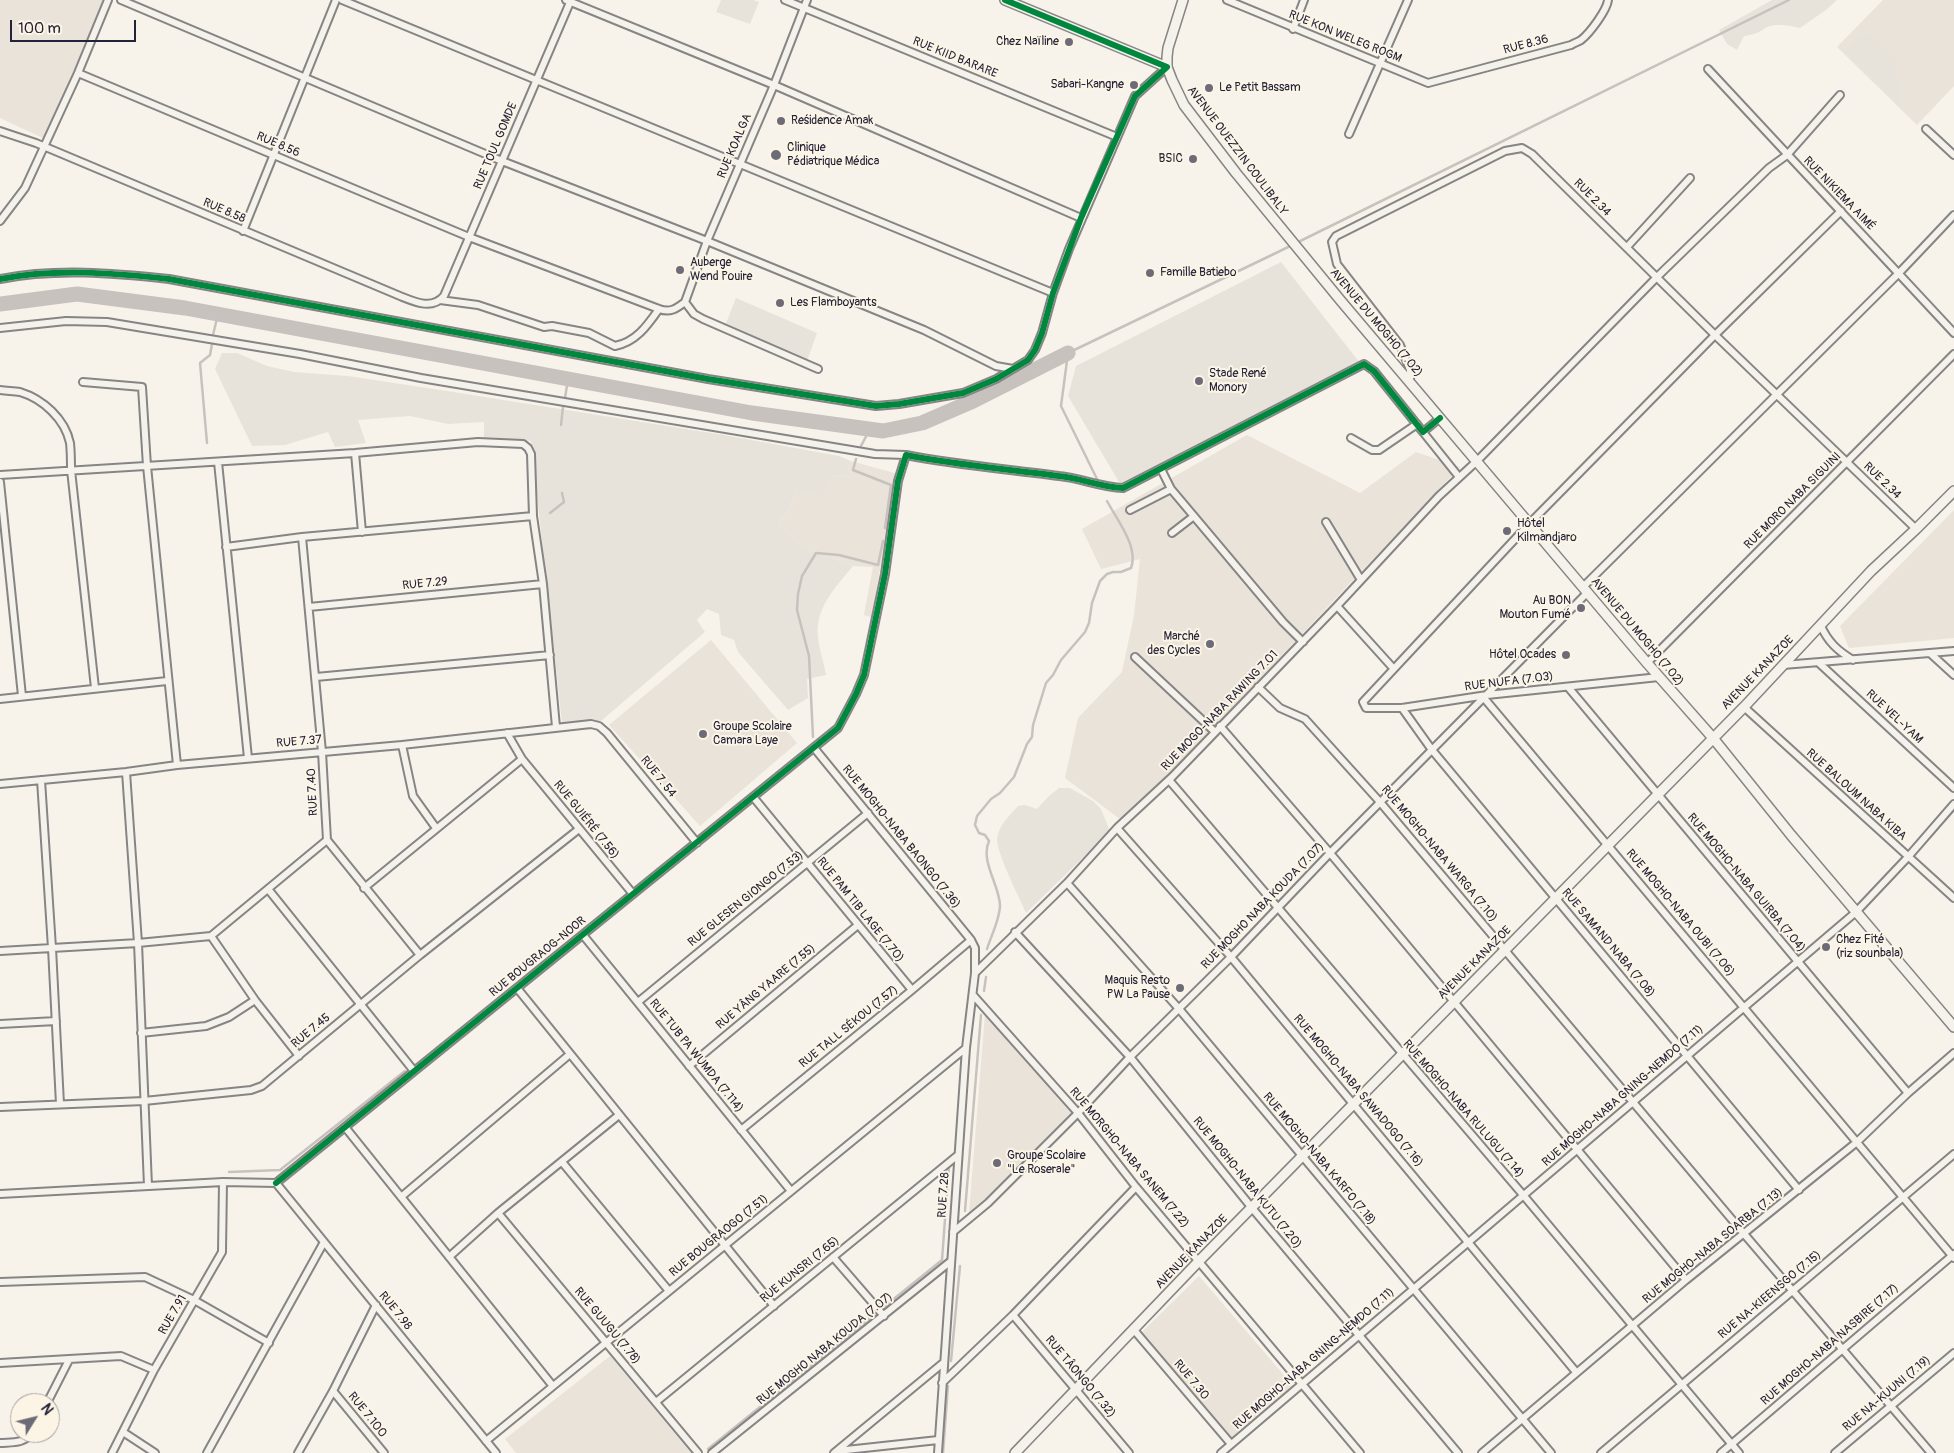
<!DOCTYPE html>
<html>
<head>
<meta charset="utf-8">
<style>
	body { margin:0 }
	#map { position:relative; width:1954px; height:1453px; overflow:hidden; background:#f7f3ea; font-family:Pangolin,sans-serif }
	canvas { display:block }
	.north { position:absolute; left:10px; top:1393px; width:50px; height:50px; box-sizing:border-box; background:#fcf5e5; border:1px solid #a5a1a1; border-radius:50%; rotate:54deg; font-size:14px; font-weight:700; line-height:20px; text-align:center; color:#22223b }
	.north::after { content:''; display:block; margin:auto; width:18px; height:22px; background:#6d6b78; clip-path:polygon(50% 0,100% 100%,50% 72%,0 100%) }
	.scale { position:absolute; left:10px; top:20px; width:126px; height:22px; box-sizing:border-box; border:2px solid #22223b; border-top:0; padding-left:6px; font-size:15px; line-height:18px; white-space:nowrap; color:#22223b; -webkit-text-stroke:4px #fcf5e5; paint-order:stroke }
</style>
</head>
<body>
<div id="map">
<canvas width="1954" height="1453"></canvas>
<div class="north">N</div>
<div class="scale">100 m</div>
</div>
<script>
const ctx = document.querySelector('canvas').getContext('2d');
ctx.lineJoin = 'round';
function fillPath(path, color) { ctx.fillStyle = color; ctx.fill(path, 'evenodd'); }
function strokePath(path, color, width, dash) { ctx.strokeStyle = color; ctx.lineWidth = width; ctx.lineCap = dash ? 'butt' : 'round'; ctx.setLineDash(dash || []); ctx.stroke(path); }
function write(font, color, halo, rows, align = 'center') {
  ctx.font = font + ' Pangolin,sans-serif'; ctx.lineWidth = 4; ctx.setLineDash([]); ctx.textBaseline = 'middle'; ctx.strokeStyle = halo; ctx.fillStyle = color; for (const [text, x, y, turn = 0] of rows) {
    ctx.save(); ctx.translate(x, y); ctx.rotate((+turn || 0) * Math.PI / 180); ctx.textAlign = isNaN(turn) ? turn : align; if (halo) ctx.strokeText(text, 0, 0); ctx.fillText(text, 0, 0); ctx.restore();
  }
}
const built = new Path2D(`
	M0,0H103L45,139L0,118Z
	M1883,0H1954V86L1917,125L1837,47Z
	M1247,435L1360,493L1416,452L1460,467L1124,822L1065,778L1078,718L1122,672L1134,615L1140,559L1101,569L1082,529Z
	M851,461L898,474L871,617L864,615L873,567L853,566L802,547L778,523L790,508L796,487L832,475L846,476Z
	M1954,510V638L1849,648L1840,626Z
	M711,640L797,743L700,826L609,725Z
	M985,1014L1072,1113L972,1213H969Z
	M1199,1276L1294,1387L1232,1442L1141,1333Z
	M610,1356L691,1453H516L505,1439Z`);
const green = new Path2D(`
	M721,0H753L759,2L750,24L716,12Z
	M1772,0H1837L1826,10L1800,28C1791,26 1777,23 1767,27C1757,33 1758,34 1744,36L1737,50L1727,44L1719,30Z
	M1867,32L1897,61L1895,73L1902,106L1846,52Z
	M1281,262L1360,363L1122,487L1068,396L1076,366Z
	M736,298L817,333L806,364L724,328Z
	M222,353H237L267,366L294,372L348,376L447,391L724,435L839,456L851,461L846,476L832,475L821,496L796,487L790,508L778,523L802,547L853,566C836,587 815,607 818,637C819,649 824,662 826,675L807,679L808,698L788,710L738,652L734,640L721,635L719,614L707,609L697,620L705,632L601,721L562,723L531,441L484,439V422L448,424L410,416L358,420L366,443L335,447L328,432L285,445L252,446L215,369Z
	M1059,788H1070L1093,801L1101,809L1110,831L1026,913C1019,897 997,854 997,839C998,826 1010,815 1018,806L1025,805L1037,809L1049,796Z`);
const stream = new Path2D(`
	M213,335L218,314
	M565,398L568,379
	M561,425L563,407
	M207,443L200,363L210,355L212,344
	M861,446L870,429
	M856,459L853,470L891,485L885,528
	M1097,479L1061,406L1068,353L1278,252L1789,0
	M550,513L564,502L562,493
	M813,737L809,656L797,610L798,594L802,576L816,553L839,555L878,565L883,541
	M987,949C991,936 1000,919 1000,905C999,884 980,861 989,841L985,835L979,833L975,825L977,816L991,799L1000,793L1014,777L1027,744L1032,737L1033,725L1046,683L1053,675L1061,660L1085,632L1089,623L1092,603L1100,581L1107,574L1113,572H1121L1131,568C1139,547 1117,520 1107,501
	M984,991L986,977
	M229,1172L280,1170L405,1071
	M965,1211L981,1015
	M951,1361L960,1266
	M708,1449L942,1260L949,1165
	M943,1453L948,1386`);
const river = new Path2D(`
	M0,304L77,294L185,308L752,413L883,431L922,423L973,401L1068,353`);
const minor = new Path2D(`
	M121,0L502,161L707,241L924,330L996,366L1013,369
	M342,0L1053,293
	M566,0L774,85L1081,218
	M785,0L1117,137
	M1227,0L1428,83L1571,45C1574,43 1578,42 1581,40C1590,33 1607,10 1608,0
	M1293,29L1304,0
	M1708,69L1954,333
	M78,73L469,237L659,309C670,313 676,309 685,302L694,314L703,319L818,369
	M1926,129L1954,155
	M0,131L36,143L400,296C415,302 432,310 444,296L571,0
	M1349,134L1408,0
	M0,221L25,188L78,73L108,0
	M243,231L336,0
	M1627,247L1690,178
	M0,279C56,268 113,273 169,279L708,379L876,406L899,404L963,393L996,379L1028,360L1035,350L1042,333L1053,293L1069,249L1135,96L1167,67
	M440,300L478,305L544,327L552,326L589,333L615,346C636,342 647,326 659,309
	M685,302L707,241L774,85L807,0
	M0,328L66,321L107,322L300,354L421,378L875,454L906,455
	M83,382L142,387L147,466L177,765
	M1410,382V370L1400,345L1337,264L1332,242L1336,236L1344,232L1505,151L1522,148L1532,154L1715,335L1916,529
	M0,390C6,391 13,391 20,392C43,399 65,419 70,443C71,452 71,461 71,470L95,688
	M1423,432L1459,477
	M1351,438L1372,450H1379L1417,424
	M355,453L362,532
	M218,462L248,758
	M1161,469L1171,489L1283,622L1303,642
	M0,475L355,453L478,442L523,444L528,448L531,454L533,516L543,584L556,727
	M0,482L22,696
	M1130,510L1171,489
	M1326,522L1361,580
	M1172,533L1194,516
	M302,537L322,752L327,840L420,955
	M226,547L302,537L533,516
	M1583,587L1899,273L1954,215
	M1337,606L1393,668
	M309,607L543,584
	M1821,626C1828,642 1838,651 1853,660
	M1931,654L1954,675
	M1135,657L1215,732
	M1647,663L1954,354
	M1819,663L1954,788
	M1783,665L1954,651
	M316,677L550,655
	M1659,677L1487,695L1402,708H1366L1363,702L1530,523L1715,335L1841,211
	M1258,687L1280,708L1305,719L1380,802L1745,1235L1931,1453
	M1568,687L1908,1093
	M1484,698L1954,1258
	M0,699L167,681
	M1744,707L1954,898
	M1402,708L1432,750L1799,1190
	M1220,726L1330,853L1686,1280
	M507,733L522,759L633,894
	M402,745L413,796L436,828
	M815,749L971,940L975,948V973L966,1048L938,1453
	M126,772L138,943L148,1186
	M41,780L52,948L60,1104
	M1169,780L1524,1196L1739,1453
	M0,784L126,772L177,765L402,745L591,724L599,726L607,733L697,843
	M754,798L912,990
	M1117,828L1231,957L1576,1372
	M1067,883L1180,1010L1551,1453
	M364,888L522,759
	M268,889L414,1071
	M1015,932L1130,1057L1252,1208L1458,1453
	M583,935L791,1191
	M211,936L255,1000L299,1056
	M0,951L138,943L211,936L327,840
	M975,973L1067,883L1117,828L1172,777L1337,606L1439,496L1477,461L1657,277L1769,168L1787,155L1840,95
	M517,988L774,1306
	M973,995L1078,1113L1136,1187L1360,1453
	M638,1002L868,813
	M0,1024L56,1021
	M141,1033L206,1026L229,1017L255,1000
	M689,1066L858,925
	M0,1107L144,1101L251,1090L262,1086L420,955L579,829
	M345,1127L552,1385
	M741,1130L912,990L971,940
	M562,1162L669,1291
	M276,1183L838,728L856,694L864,675L885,574L898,481L906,455C957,465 1008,469 1059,476C1081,478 1100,487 1123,488L1364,364L1374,371L1423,432L1440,418
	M276,1183L496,1453
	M0,1194L223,1182L276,1183
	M401,1197L570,1054
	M498,1213L698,1453
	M953,1232L988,1203L1078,1113L1130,1057L1231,957L1330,853L1587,593
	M449,1257L498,1213L619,1115
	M833,1257L884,1316
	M0,1282L145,1277L194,1300L269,1343
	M1013,1315L1129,1453
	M1134,1330L1231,1444
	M0,1363L121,1356L154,1370
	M942,1383L1013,1315L1136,1187
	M333,1391L384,1453
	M656,1402L958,1155
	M47,1403L69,1360
	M123,1432L155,1453
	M486,1441L966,1048
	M0,1443C12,1442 24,1444 31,1433
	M837,1451L938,1440
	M112,1453L154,1370L222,1252L223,1182
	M207,1453L324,1242
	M298,1453L333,1391L376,1305
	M712,1453L951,1261
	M834,1453L943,1363
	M1221,1453L1856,912L1908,857L1954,804
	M1482,1453L1686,1280L1857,1142L1908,1093L1954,1053
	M1601,1453L1954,1154
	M1721,1453L1954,1254
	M1835,1453L1954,1353`);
const tertiary = new Path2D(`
	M1005,0L1167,67
	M1015,1453L1199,1261L1744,707L1871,571L1916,529L1954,491`);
const secondary = new Path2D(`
	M1183,0L1168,48L1167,57V67L1172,80L1184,105L1236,173L1341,301L1647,663L1713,738L1791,835L1954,1027`);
const cycleway = new Path2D(`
	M0,279C56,268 113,273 169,279L708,379L876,406L899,404L963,393L996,379L1028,360L1035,350L1042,333L1053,293L1081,218L1135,96L1167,67L1005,0
	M276,1183L838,728L856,694L864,675L885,574L898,481L906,455C957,465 1008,469 1059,476C1081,478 1100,487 1123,488L1364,364L1374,371L1423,432L1440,418`);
const markers = [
	[1069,42,5,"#6d6b78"],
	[1134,85,5,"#6d6b78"],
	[1209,88,5,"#6d6b78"],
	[781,121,5,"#6d6b78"],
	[776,155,6,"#6d6b78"],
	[1193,159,5,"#6d6b78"],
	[680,270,5,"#6d6b78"],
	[1150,273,5,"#6d6b78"],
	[780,303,5,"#6d6b78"],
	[1199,381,5,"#6d6b78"],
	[1507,531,5,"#6d6b78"],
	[1581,608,5,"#6d6b78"],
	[1210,644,5,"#6d6b78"],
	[1566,655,5,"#6d6b78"],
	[703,734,5,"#6d6b78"],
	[1826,947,5,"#6d6b78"],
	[1180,988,5,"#6d6b78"],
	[997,1163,5,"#6d6b78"]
];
const streetNames = [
	["RUE KON WELEG ROGM",1345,37,22],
	["RUE 8.36",1526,45,-15],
	["RUE KIID BARARE",955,58,22],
	["RUE 8.56",278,145,23],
	["RUE TOUL GOMDE",496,146,-67],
	["RUE KOALGA",735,146,-67],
	["AVENUE OUEZZIN COULIBALY",1237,151,53],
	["RUE NIKIEMA AIMÉ",1839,194,46],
	["RUE 2.34",1592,198,45],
	["RUE 8.58",224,211,23],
	["AVENUE DU MOGHO (7.02)",1376,323,50],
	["RUE 2.34",1882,481,44],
	["RUE MORO NABA SIGUINI",1793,501,-45],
	["RUE 7.29",425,584,-6],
	["AVENUE DU MOGHO (7.02)",1637,632,50],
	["AVENUE KANAZOE",1758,673,-46],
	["RUE NUFA (7.03)",1509,682,-7],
	["RUE MOGO-NABA RAWING 7.01",1220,711,-46],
	["RUE VEL-YAM",1894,717,43],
	["RUE 7.37",299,742,-5],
	["RUE 7. 54",658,777,51],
	["RUE 7.40",313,792,-93],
	["RUE BALOUM NABA KIBA",1856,795,42],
	["RUE GUIÉRÉ (7.56)",586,820,51],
	["RUE MOGHO-NABA BAONGO (7.36)",901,837,51],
	["RUE MOGHO-NABA WARGA (7.10)",1439,854,50],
	["RUE MOGHO-NABA GUIRBA (7.04)",1746,883,50],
	["RUE GLESEN GIONGO (7.53)",746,899,-39],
	["RUE MOGHO NABA KOUDA (7.07)",1263,906,-46],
	["RUE PAM TIB LAGE (7.70)",860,910,51],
	["RUE MOGHO-NABA OUBI (7.06)",1680,913,50],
	["RUE SAMAND NABA (7.08)",1608,943,50],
	["RUE BOUGRAOG-NOOR",538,957,-39],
	["AVENUE KANAZOE",1475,963,-45],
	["RUE YÂNG YAARE (7.55)",766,987,-40],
	["RUE TALL SÉKOU (7.57)",849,1027,-39],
	["RUE 7.45",311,1031,-40],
	["RUE TUB PA WUMDA (7.114)",696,1056,51],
	["RUE MOGHO-NABA SAWADOGO (7.16)",1358,1091,50],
	["RUE MOGHO-NABA GNING-NEMDO (7.11)",1623,1096,-41],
	["RUE MOGHO-NABA RULUGU (7.14)",1463,1109,49],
	["RUE MORGHO-NABA SANEM (7.22)",1129,1158,50],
	["RUE MOGHO-NABA KARFO (7.18)",1319,1159,50],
	["RUE MOGHO-NABA KUTU (7.20)",1247,1183,51],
	["RUE 7.28",944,1195,-86],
	["RUE BOUGRAOGO (7.51)",719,1236,-39],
	["RUE MOGHO-NABA SOARBA (7.13)",1713,1246,-39],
	["AVENUE KANAZOE",1192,1252,-46],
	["RUE KUNSRI (7.65)",800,1270,-39],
	["RUE NA-KIEENSGO (7.15)",1770,1295,-40],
	["RUE 7.98",395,1311,51],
	["RUE 7.91",173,1315,-60],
	["RUE GUUGU (7.78)",607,1326,50],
	["RUE MOGHO-NABA NASBIRE (7.17)",1830,1345,-41],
	["RUE MOGHO NABA KOUDA (7.07)",825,1349,-39],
	["RUE MOGHO-NABA GNING-NEMDO (7.11)",1314,1359,-41],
	["RUE TÂONGO (7.32)",1080,1377,50],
	["RUE 7.30",1191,1380,50],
	["RUE NA-KUUNI (7.19)",1887,1394,-40],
	["RUE 7.100",367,1415,51]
];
const poiNames = [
	["Chez Naïline",1059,42,"right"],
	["Sabari-Kangne",1124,85,"right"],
	["Le Petit Bassam",1219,88],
	["Reśidence Amak",791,121],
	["Clinique",787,148],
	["Pédiatrique Médica",787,162],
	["BSIC",1183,159,"right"],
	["Auberge",690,263],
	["Wend Pouire",690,277],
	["Famille Batiebo",1160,273],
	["Les Flamboyants",790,303],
	["Stade René",1209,374],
	["Monory",1209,388],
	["Hôtel",1517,524],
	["Kilmandjaro",1517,538],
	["Au BON",1571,601,"right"],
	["Mouton Fumé",1571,615,"right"],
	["Marché",1200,637,"right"],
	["des Cycles",1200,651,"right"],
	["Hôtel Ocades",1556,655,"right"],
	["Groupe Scolaire",713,727],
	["Camara Laye",713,741],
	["Chez Fité",1836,940],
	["(riz sounbala)",1836,954],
	["Maquis Resto",1170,981,"right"],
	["PW La Pause",1170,995,"right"],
	["Groupe Scolaire",1007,1156],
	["\"Le Roserale\"",1007,1170]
];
fillPath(built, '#e9e3d9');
fillPath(green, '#e8e3da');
strokePath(stream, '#c7c2be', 2.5);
strokePath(river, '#c7c2be', 15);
strokePath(minor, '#868485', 10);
strokePath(tertiary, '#868485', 12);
strokePath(secondary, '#868485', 12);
strokePath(minor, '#f5f2ec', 6);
strokePath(tertiary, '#f5f2ec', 9);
strokePath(secondary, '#f5f2ec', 9);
strokePath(cycleway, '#00873e', 6);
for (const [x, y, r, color] of markers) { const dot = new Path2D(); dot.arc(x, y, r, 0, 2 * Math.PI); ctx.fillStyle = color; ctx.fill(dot); strokePath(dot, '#fcf5e5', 2); }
write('12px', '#22223b', '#fcf5e5', streetNames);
write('12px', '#22223b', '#fcf5e5', poiNames, 'left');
</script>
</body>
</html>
